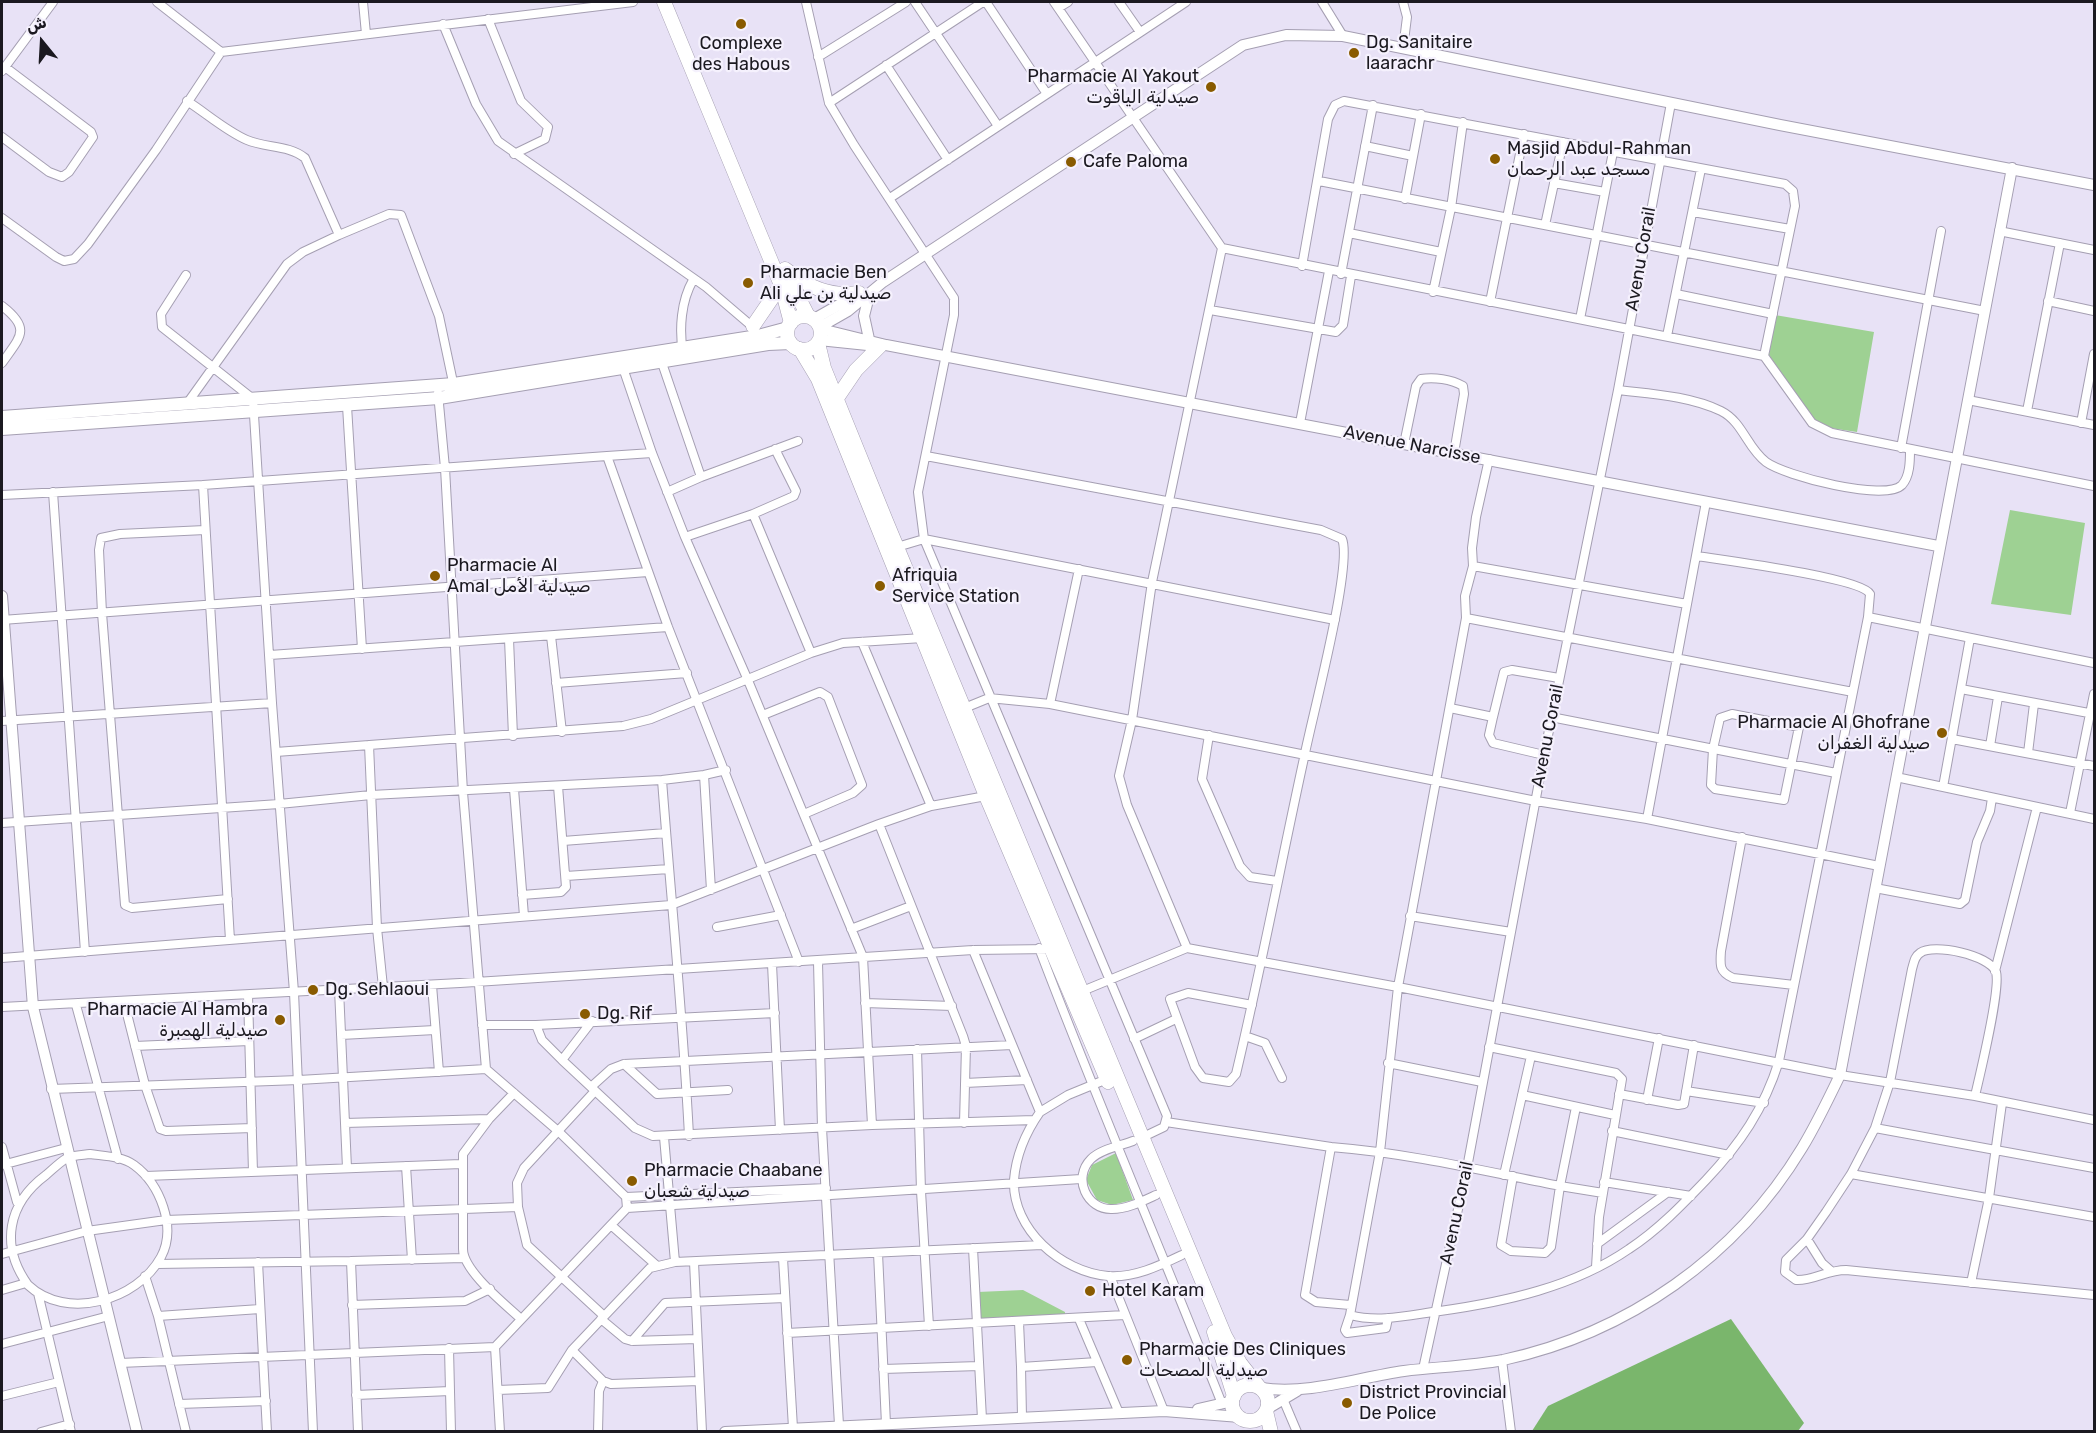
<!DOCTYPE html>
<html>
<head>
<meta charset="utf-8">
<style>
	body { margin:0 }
	#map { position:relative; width:2096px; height:1433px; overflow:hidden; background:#e8e2f6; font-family:Rubik,"Noto Sans Arabic",sans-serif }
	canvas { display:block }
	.frame { position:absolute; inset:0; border:3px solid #1b1920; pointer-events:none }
	.north { position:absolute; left:12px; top:12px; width:60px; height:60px; -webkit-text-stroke:4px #f5f1fd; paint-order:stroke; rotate:342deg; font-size:16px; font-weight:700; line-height:24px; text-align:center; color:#1b1920 }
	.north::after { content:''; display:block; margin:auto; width:21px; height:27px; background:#1b1920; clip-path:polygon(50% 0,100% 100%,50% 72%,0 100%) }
</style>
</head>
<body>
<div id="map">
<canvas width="2096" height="1433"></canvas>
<div class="frame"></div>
<div class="north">ش</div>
</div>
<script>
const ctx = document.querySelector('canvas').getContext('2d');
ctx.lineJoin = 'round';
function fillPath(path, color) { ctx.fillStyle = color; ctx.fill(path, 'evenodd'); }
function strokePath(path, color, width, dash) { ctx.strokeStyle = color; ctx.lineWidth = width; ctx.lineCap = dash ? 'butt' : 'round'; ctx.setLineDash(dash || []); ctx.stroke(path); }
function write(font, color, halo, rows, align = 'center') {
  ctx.font = font + ' Rubik,"Noto Sans Arabic",sans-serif'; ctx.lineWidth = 4.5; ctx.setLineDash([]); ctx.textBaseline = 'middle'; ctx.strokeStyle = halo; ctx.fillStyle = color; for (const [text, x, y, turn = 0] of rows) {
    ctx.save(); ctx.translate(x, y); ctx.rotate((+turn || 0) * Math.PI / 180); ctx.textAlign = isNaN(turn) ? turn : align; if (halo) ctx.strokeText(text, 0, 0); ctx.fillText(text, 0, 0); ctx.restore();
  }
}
const green = new Path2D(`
	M1775,315L1874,332L1857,432L1823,427L1815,422L1769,355Z
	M2010,510L2085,523L2071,615L1991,604Z
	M1116,1153L1133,1200L1112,1205L1097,1200L1086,1180L1092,1165Z
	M1023,1290L1065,1312V1317L980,1321L978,1292Z`);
const forest = new Path2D(`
	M1731,1319L1804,1423L1798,1431H1532L1548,1406Z`);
const minor = new Path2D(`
	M157,2L221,52L633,2
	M363,2L366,34
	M806,2L829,103L854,145L954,298V315L918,492L924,539L1167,1116L1164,1127L1141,1138
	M915,2L998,126
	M986,2L1047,94
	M1054,2L1222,248L1764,356
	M1119,2L1140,32
	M1322,2L1343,36
	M1403,2L1407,17L1403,49
	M1058,8L1068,2
	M488,19L521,101L548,127L545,139L514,154
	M443,24L476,104L498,141L706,287L754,328
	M818,57L906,2
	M886,65L948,160
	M2,71L53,2
	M829,103L983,2
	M2,137L49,172L62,177L69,172L93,137L91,132L5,67
	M1365,146L1413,156
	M1319,181L1985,311
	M1554,183L1605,192
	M890,198L1186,2
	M1405,199L1421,114
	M1693,212L1790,229
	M2,218L56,257L64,261L74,259L88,244L156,150L221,52
	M1545,225L1563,142
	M1999,231L2094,250
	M1349,233L1441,252
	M339,235L389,214L401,215L439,316L454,387
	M1302,266L1328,119L1335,105L1344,101L1785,184L1793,191L1795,206L1764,356L1812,423L1832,433L2094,486
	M1341,274L1373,105
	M186,275L161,314L162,327L253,399L272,703L294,992L313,1432
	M1433,292L1451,208L1463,122
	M1676,294L1773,314
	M2048,301L2094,311
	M1490,302L1524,134
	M2,306C32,329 20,337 2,363
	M1210,310L1336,332L1343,325L1351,276
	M1580,319L1613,152
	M1667,336L1701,169
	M683,353C679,329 681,301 693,280
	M662,363L701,477L667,492
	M622,365L652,453L685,537L747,678L863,957L872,1125
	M1618,390C1652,394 1690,396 1721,411C1743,422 1747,448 1766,462C1785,476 1885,502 1902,485C1910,476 1910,461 1910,450
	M438,393L445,468L463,792L486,1069
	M1968,400L2094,425
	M186,405L287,264L303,252L339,235L305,158C289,145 266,148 247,140C226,131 206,113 187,101
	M347,406L362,649
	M2027,411L2060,243
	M1300,423L1329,271
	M2081,423L2094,354
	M1404,444L1416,386L1421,379C1434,377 1451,379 1463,386L1464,394L1454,453
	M1901,448L1941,231
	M607,456L652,453
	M926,456L1321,530L1342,539C1353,565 1311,721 1304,758C1281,863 1261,969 1236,1074L1229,1082L1203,1078L1195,1067L1170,999L1188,993L1252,1005
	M1489,459L1476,517L1472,548L1473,566L1465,596L1466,618L1398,987L1380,1152L1350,1315C1379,1323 1410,1315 1440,1311C1504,1302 1574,1287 1629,1249C1658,1230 1682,1205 1706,1180C1740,1144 1764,1109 1779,1061L1868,617L2094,663
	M701,477L798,441
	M203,485L230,940
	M53,492L85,952
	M2,495L203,485L607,456L668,627L799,962
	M753,514L794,496L796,491L775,449
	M205,530L120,534L101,538L99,550L102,613L125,905L132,908L228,899
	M897,547L924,539L1335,620
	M1697,556C1723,560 1862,578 1870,594L1868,617
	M1473,566L1687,604
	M1466,618L1853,692
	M2,620L648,572
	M551,636L562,732
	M509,639L513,736
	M862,642L931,806
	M811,653L843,643L923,638
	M270,655L668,627
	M556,683L687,673
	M1961,689L2094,714
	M1050,704L1079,569
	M1450,708L1493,717L1489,735L1493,743L1544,755
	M962,709L989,698L1050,704L1536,801L1647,819L1879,866
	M1732,714L1799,727L1784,800L1715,789L1711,785L1713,749L1720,718Z
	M763,715L820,692L828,697L862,785L853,793L804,814
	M1493,717L1504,672L1512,670L1559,678
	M1551,717L1836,773
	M2,721L272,703
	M1209,735L1202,779L1240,866L1250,877L1277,881
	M1952,739L2094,766
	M369,745L377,928L383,987
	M1990,746L1998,697
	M276,752L623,726L651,719L811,653L753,514L685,537
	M2028,753L2034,704
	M704,775L711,890
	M1896,777L2094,819
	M662,780C671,899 683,1017 689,1136
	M1943,787L1970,638
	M514,789L524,916
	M2070,813L2094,694
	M1647,819L1706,502
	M2,823L279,804L371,795L662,780L704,775L726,770
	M879,824L963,1036L966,1046L964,1123
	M1742,837L1721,951C1720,965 1719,972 1733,978L1794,985
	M563,841L666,833
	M566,876L669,869
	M1875,888L1960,904L1965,900L1977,842L1990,811L1992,798
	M522,895L561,892L566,887L558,786
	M1410,916L1511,932
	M717,927L781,915
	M851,929L911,906
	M1039,948C1097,1101 1162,1252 1222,1404
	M1187,948L1127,805L1119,776L1132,720L1152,582L1222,248
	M973,950L1040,1112L1068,1095L1107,1079
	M2,958L671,905L879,824L931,806L986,796
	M818,962L822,1128L839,1425
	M772,964L780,1130
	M1995,971L2037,807
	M432,985L439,1072
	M339,989L347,1168
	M1080,992L1187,948L1398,987L1840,1075L1975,1096L2094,1120
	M248,995L253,1172
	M124,1002L145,1085L160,1129L166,1131L252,1128
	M865,1003L952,1006
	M76,1005L118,1159
	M2,1007L460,983L973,950L1050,949
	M482,1025H536L542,1040L562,1060L635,1128L653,1136L872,1125L1034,1120
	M536,1025L775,1013
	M341,1035L435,1030
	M1245,1036L1265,1043L1282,1078
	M1134,1039L1176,1019
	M135,1046L249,1041
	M1489,1047L1616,1073L1622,1079L1599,1217L1596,1267
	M917,1049L921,1191L929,1326
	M562,1060L592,1021
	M1388,1063L1482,1082
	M624,1064L657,1094L728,1090
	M965,1083L1027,1080
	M591,1087L611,1069L624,1064L1012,1045
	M51,1089L299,1080L486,1069L558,1131L626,1197L627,1208
	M595,1091L524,1168L517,1183L518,1207L527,1245L604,1316
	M1686,1091L1764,1103
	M514,1093L489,1119L463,1154V1249C463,1271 505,1304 521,1319
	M1619,1094L1678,1105L1684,1104L1694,1045
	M1522,1095L1615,1115
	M1975,1096C1980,1074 2001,989 1996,972C1990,955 1933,943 1920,953C1914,957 1914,963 1912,969L1890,1082L1875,1128L1851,1174L1826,1212L1807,1239L1786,1260L1785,1272L1796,1280C1813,1281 1827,1270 1846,1270L2094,1295
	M1647,1100L1659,1038
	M1576,1107L1560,1186L1603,1193
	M1040,1112C1026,1132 1016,1155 1014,1180C1012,1229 1061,1272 1108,1276C1134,1278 1159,1266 1182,1255
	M1166,1122L1331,1147L1305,1295L1316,1302L1350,1305
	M345,1123L489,1119
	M1875,1128L2094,1168
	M1612,1131L1729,1155
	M1133,1141C1120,1146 1101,1149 1091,1159C1072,1178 1087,1210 1112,1209C1127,1209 1143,1201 1156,1195
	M2,1147L17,1202
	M1331,1147C1408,1153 1484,1171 1560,1186L1551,1247L1545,1253L1511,1251L1501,1245L1513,1176
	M90,1154C103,1156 122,1156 134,1165C160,1184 177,1227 161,1257C137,1301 66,1321 28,1285C0,1246 7,1204 46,1175C53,1169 60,1162 67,1158C73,1155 83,1155 90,1154Z
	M2,1165L66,1148
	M406,1166L412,1260
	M1851,1174L2094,1217
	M1504,1175L1531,1056
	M146,1176L461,1164
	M1604,1182L1691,1196
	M626,1197L826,1188
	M611,1225L656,1265
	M1807,1239L1822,1263L1830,1270
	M1597,1244L1668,1192
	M973,1248L982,1419
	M878,1253L886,1424
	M2,1254L87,1231L166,1220L518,1207
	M783,1258L793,1428
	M258,1262L267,1432
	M675,1262L1042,1245
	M694,1262L702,1432
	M157,1264L351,1261
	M145,1276L158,1316L186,1432
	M1110,1276L1164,1411
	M1971,1283L1989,1198L2002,1103
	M2,1290L26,1283
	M38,1293L71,1432
	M352,1305L465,1301L490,1289
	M1350,1315L1345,1330L1347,1333L1386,1328L1388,1318
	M158,1316L260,1309
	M601,1319L625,1339L632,1341L697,1339
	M1079,1319L1119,1413
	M1019,1322L1021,1367
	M787,1333L1125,1315
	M632,1341L665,1303L785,1298
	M2,1344L109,1316
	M449,1348L450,1391
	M572,1350L603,1381L611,1384L699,1381
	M1502,1360L1511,1432
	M120,1363L495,1347
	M883,1369L979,1366
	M1423,1369L1467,1168L1544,755L1618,390L1671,103
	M498,1390L548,1388L572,1350L650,1268L675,1262L664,1137
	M356,1395L450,1391L451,1432
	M2,1396L59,1382
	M1283,1399L1297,1432
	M179,1404L266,1401
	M1022,1417L1021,1367L1097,1362
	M41,1432L70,1424
	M358,1432L351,1261L463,1258
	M500,1432L495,1347L627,1208L1081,1179
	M598,1432L599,1391L603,1381`);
const tertiary = new Path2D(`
	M814,319L858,294
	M820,327L848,311L883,282L1243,45L1286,35L1343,36L1780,125L2094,185
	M821,329L886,345L1938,546
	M869,339L864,316L869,296
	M819,340L877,346
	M2,596L33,1007L137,1432
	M1261,1388C1309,1395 1356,1378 1404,1371C1437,1367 1471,1366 1503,1360C1628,1333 1736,1257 1802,1148C1816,1125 1828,1100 1840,1075L2012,168
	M1198,1409L1233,1401
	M1267,1409L1297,1391
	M725,1432L1164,1411L1240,1417`);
const secondary = new Path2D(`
	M2,417L454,384L758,336L788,328
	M2,429L439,398L768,344L791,343`);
const trunk = new Path2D(`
	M664,2L781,285L791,323
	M785,269C808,287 829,297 859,293
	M786,273L808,316
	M787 333a17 17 0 1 1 34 0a17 17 0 1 1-34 0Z
	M753,326L781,285
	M818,343L824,368C955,692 1089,1015 1225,1336L1240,1363L1259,1387
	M800,349L818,379L986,796L1108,1082
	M837,398L856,370L880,346
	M1214,1332L1234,1396
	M1232 1403a18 18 0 1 1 36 0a18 18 0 1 1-36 0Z
	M1266,1411L1271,1432`);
const markers = [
	[741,24,6,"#895b00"],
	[1354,53,6,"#895b00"],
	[1211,87,6,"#895b00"],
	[1495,159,6,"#895b00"],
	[1071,162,6,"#895b00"],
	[748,283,6,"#895b00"],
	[435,576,6,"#895b00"],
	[880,586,6,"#895b00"],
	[1942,733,6,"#895b00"],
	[313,990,6,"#895b00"],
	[585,1014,6,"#895b00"],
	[280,1020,6,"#895b00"],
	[632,1181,6,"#895b00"],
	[1090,1291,6,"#895b00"],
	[1127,1360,6,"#895b00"],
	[1347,1403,6,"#895b00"]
];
const poiNames = [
	["Dg. Sanitaire",1366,43],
	["laarachr",1366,64],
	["Complexe",741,44,"center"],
	["des Habous",741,65,"center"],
	["Pharmacie Al Yakout",1199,77,"right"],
	["صيدلية الياقوت",1199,98,"right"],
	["Masjid Abdul-Rahman",1507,149],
	["مسجد عبد الرحمان",1507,170],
	["Cafe Paloma",1083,162],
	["Pharmacie Ben",760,273],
	["Ali صيدلية بن علي",760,294],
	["Pharmacie Al",447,566],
	["Amal صيدلية الأمل",447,587],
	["Afriquia",892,576],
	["Service Station",892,597],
	["Pharmacie Al Ghofrane",1930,723,"right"],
	["صيدلية الغفران",1930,744,"right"],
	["Dg. Sehlaoui",325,990],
	["Pharmacie Al Hambra",268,1010,"right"],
	["صيدلية الهمبرة",268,1031,"right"],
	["Dg. Rif",597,1014],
	["Pharmacie Chaabane",644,1171],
	["صيدلية شعبان",644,1192],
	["Hotel Karam",1102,1291],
	["Pharmacie Des Cliniques",1139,1350],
	["صيدلية المصحات",1139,1371],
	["District Provincial",1359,1393],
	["De Police",1359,1414]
];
const streetNames = [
	["Avenu Corail",1641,259,-80],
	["Avenue Narcisse",1412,445,11],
	["Avenu Corail",1548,736,-79],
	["Avenu Corail",1457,1213,-78]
];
fillPath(green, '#9ed193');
fillPath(forest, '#7ab66c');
strokePath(minor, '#a59fb2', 10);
strokePath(tertiary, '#a59fb2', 12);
strokePath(secondary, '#a59fb2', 14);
strokePath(trunk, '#a59fb2', 15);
strokePath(minor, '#fff', 8);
strokePath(tertiary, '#fff', 10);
strokePath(secondary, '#fff', 12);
strokePath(trunk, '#fff', 14);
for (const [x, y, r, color] of markers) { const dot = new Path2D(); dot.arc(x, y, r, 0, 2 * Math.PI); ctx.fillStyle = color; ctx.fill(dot); strokePath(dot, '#f5f1fd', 2); }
write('18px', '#1b1920', '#f5f1fd', poiNames, 'left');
write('18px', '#1b1920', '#f5f1fd', streetNames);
</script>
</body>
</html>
